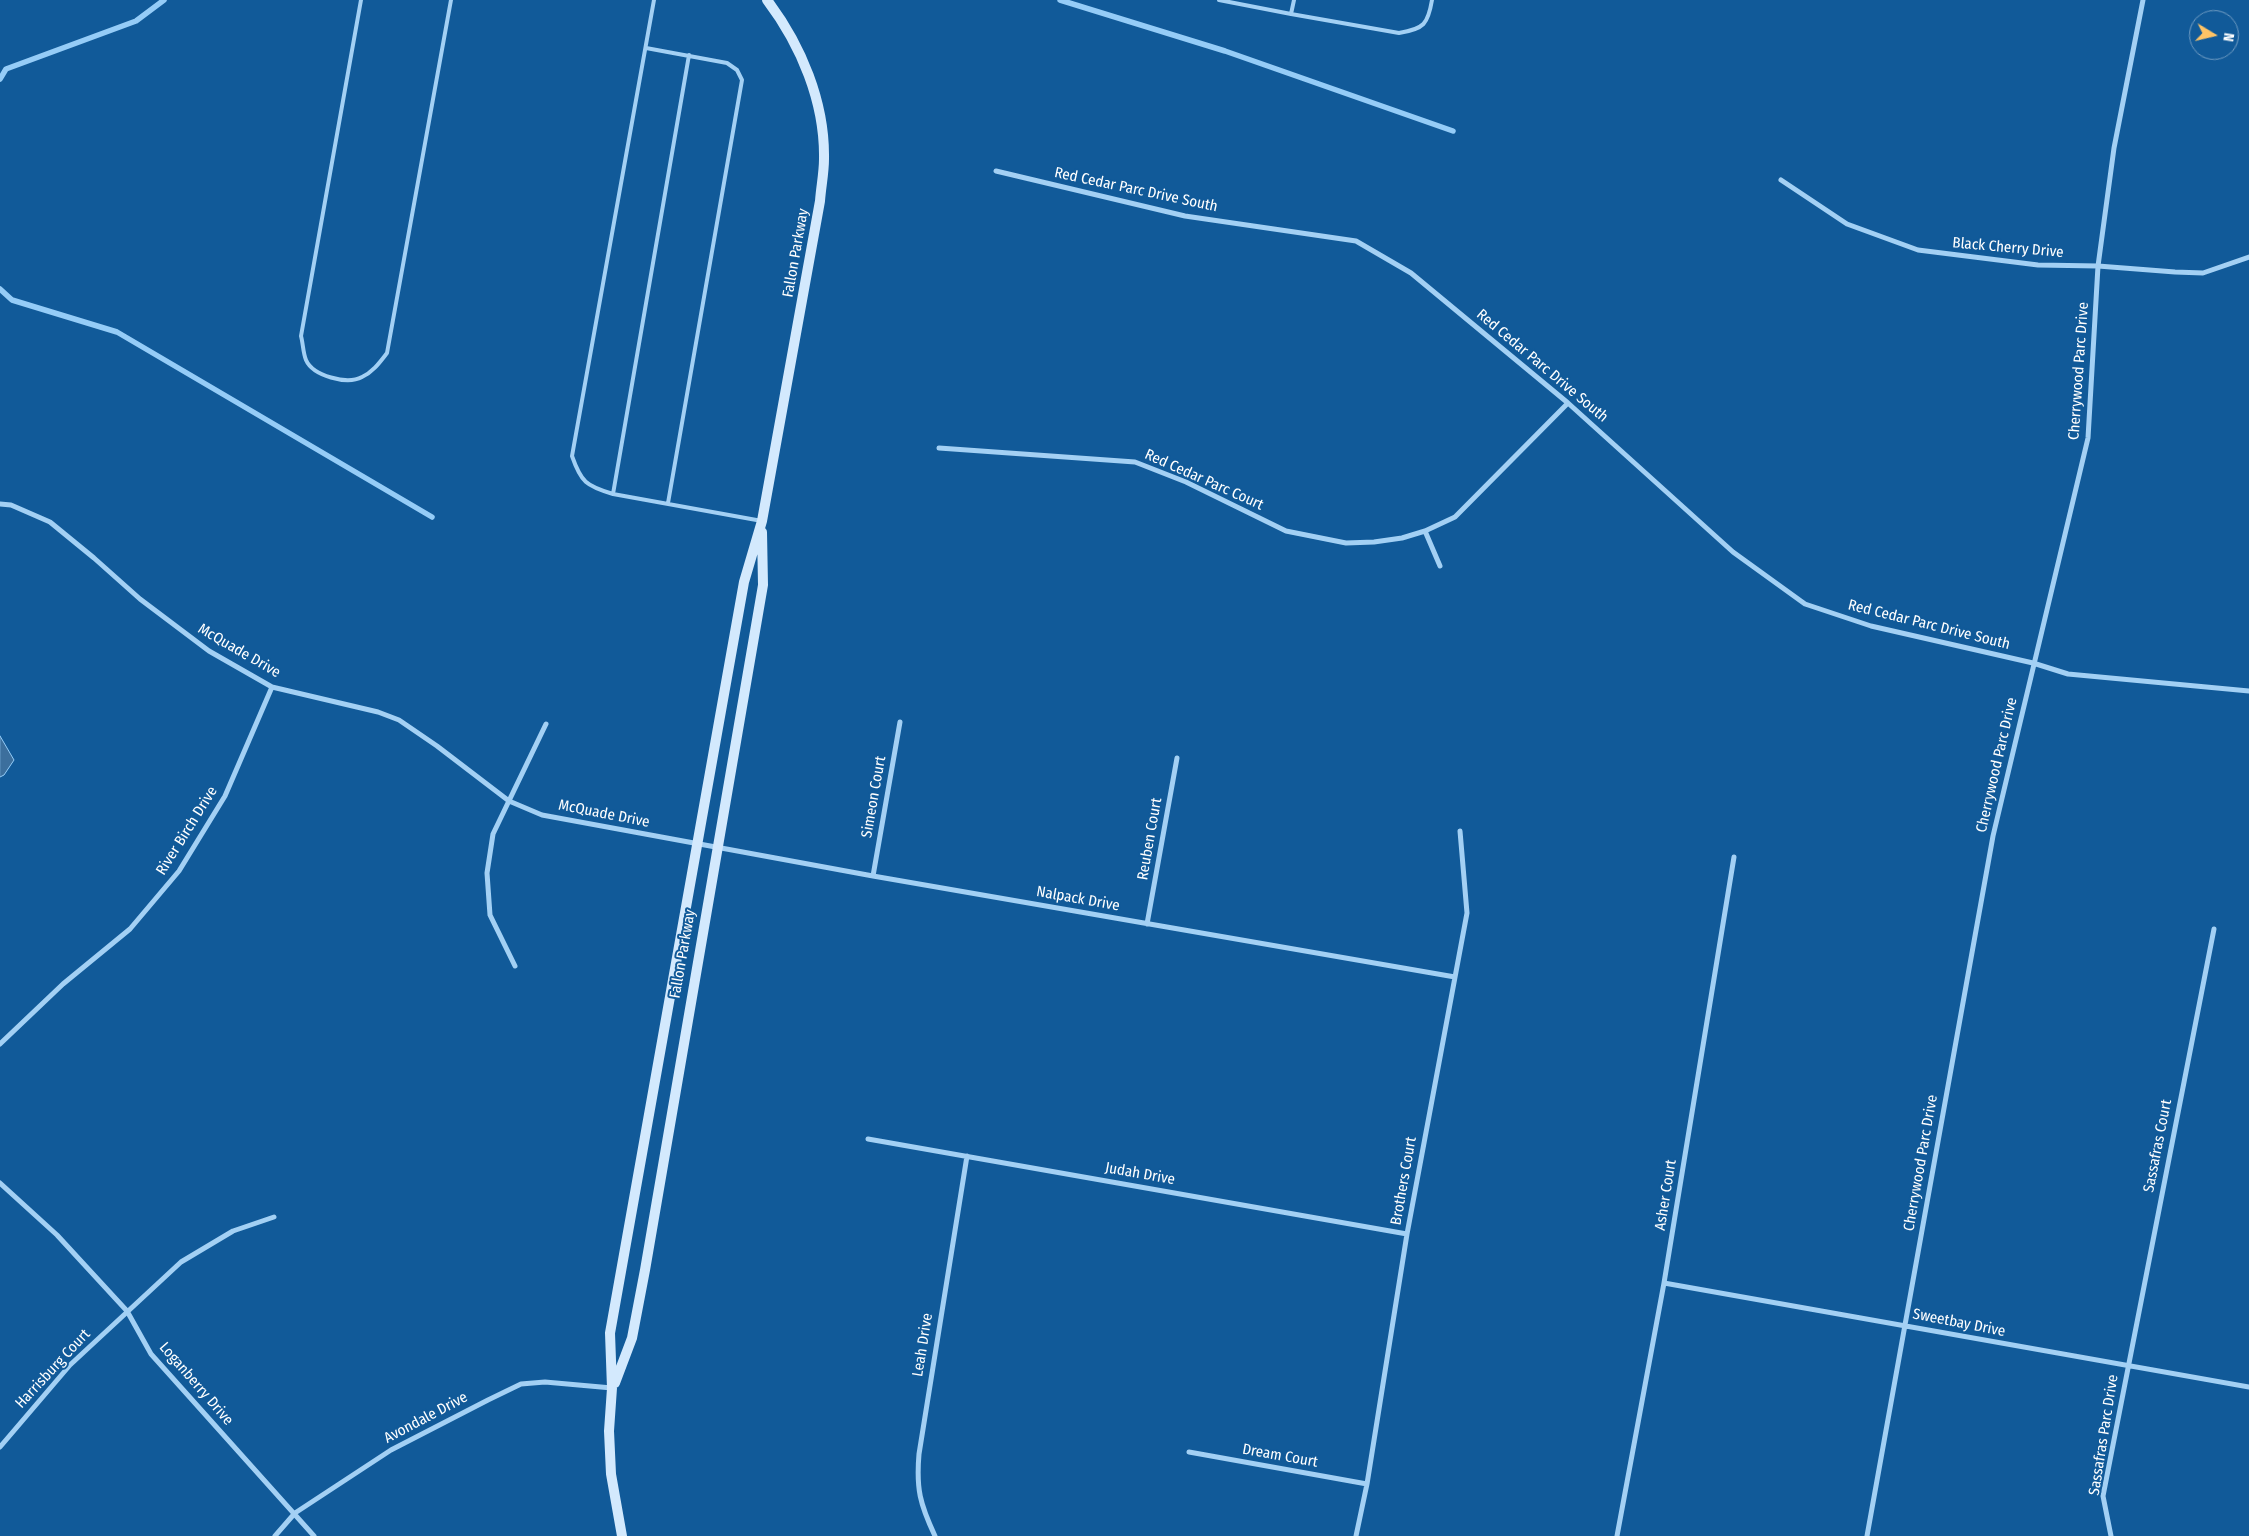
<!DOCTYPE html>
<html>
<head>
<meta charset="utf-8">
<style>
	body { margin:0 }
	#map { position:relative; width:2249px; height:1536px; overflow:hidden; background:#115a99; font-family:"Fira Sans Condensed",sans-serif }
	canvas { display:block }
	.north { position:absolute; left:2189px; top:10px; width:50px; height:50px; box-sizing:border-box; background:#115a99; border:1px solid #709cc2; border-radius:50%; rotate:99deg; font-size:14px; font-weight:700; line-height:20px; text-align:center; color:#fff }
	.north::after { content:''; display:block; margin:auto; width:18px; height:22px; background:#ffc466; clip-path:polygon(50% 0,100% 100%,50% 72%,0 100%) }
</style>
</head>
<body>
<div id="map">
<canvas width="2249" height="1536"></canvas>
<div class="north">N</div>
</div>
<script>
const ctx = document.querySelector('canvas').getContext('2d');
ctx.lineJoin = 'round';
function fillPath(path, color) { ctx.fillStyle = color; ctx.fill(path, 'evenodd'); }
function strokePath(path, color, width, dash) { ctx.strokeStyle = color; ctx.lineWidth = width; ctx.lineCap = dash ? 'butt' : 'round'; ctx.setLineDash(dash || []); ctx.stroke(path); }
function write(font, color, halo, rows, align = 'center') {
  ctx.font = font + ' "Fira Sans Condensed",sans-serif'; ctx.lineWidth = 4; ctx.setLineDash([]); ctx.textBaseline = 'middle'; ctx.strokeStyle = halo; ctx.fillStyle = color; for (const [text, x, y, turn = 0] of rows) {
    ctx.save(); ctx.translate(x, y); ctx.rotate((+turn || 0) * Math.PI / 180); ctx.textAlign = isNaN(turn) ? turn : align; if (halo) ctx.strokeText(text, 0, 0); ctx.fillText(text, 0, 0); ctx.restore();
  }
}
const water = new Path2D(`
	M0,736L14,760L4,775L0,777Z`);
const stream = new Path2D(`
	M1060,0L1225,51L1453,131
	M0,79L6,69L136,21L164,0
	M0,289L12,300L117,332L432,517`);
const lane = new Path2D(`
	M361,0L301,336C303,343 303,353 306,360C313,376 347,385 362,377C373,372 380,362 387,353L451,0
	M654,0L572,456C581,482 586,486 613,494L762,521
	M1219,0L1291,14
	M1294,0L1291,14L1399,33C1424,29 1428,24 1432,0
	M646,48L727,63L737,70L742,80L668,503
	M613,494L689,55`);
const street = new Path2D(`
	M996,171L1185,216L1356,241L1411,273L1568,403L1733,552L1805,604L1871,626L2033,663L2068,674L2249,691
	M1781,180L1847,224L1918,250L2038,265L2098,266L2175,272L2203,273L2249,257
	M939,448L1135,462L1186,482L1286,531L1346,543L1374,542L1402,538L1425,531L1455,517L1568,403
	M0,504L11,505L50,522L94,558L140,599L209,651L272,687L378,712L399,720L437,746L509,801L542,815L873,876L1455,977
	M1425,531L1440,566
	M873,876L900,722
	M1147,924L1177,758
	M515,966L490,915L487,873L493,834L546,724
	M0,1044L63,984L130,929L179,871L225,796L272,687
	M868,1139L1407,1234
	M0,1183L57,1235L127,1311L151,1354L314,1536
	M1664,1283L2249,1387
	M0,1447L70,1365L181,1262L233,1231L274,1217
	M1189,1452L1367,1484
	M275,1536L295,1513L391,1450L488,1400L521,1384L545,1382L612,1388
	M935,1536C920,1504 916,1489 919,1454L967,1156
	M1356,1536L1367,1484L1407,1234L1467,913L1460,831
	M1617,1536L1664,1283L1734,857
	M1867,1536L1993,836L2088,438L2098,266L2114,148L2143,0
	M2111,1536L2103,1496L2214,929`);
const secondary = new Path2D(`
	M615,1383L632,1338L645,1270L763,585L762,532
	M622,1536L611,1474L609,1431L612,1388L610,1333L744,582L762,521L820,201C821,187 824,173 824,159C825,102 801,45 767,0`);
const streetNames = [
	["Red Cedar Parc Drive South",1136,190,12],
	["Black Cherry Drive",2008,248,5],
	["Fallon Parkway",796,253,-80],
	["Red Cedar Parc Drive South",1542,366,40],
	["Cherrywood Parc Drive",2079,371,-86],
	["Red Cedar Parc Court",1204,480,24],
	["Red Cedar Parc Drive South",1929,625,14],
	["McQuade Drive",239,651,30],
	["Cherrywood Parc Drive",1997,765,-77],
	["Simeon Court",874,797,-80],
	["McQuade Drive",604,814,11],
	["River Birch Drive",187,831,-58],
	["Reuben Court",1150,839,-80],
	["Nalpack Drive",1078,899,10],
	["Fallon Parkway",683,954,-80],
	["Sassafras Court",2158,1146,-79],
	["Cherrywood Parc Drive",1921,1163,-80],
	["Judah Drive",1140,1174,10],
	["Brothers Court",1404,1181,-80],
	["Asher Court",1666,1195,-81],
	["Sweetbay Drive",1959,1323,11],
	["Leah Drive",923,1345,-81],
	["Harrisburg Court",53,1369,-47],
	["Loganberry Drive",196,1384,49],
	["Avondale Drive",426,1418,-28],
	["Sassafras Parc Drive",2104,1435,-81],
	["Dream Court",1280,1456,10]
];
fillPath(water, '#3c6f9d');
strokePath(water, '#95ccf7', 1);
strokePath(stream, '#95ccf7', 5.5);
strokePath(lane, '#a3d0f4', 4);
strokePath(street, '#a3d0f4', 5);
strokePath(secondary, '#d3e9fd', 10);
write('15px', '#fff', '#115a99', streetNames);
</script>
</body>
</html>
